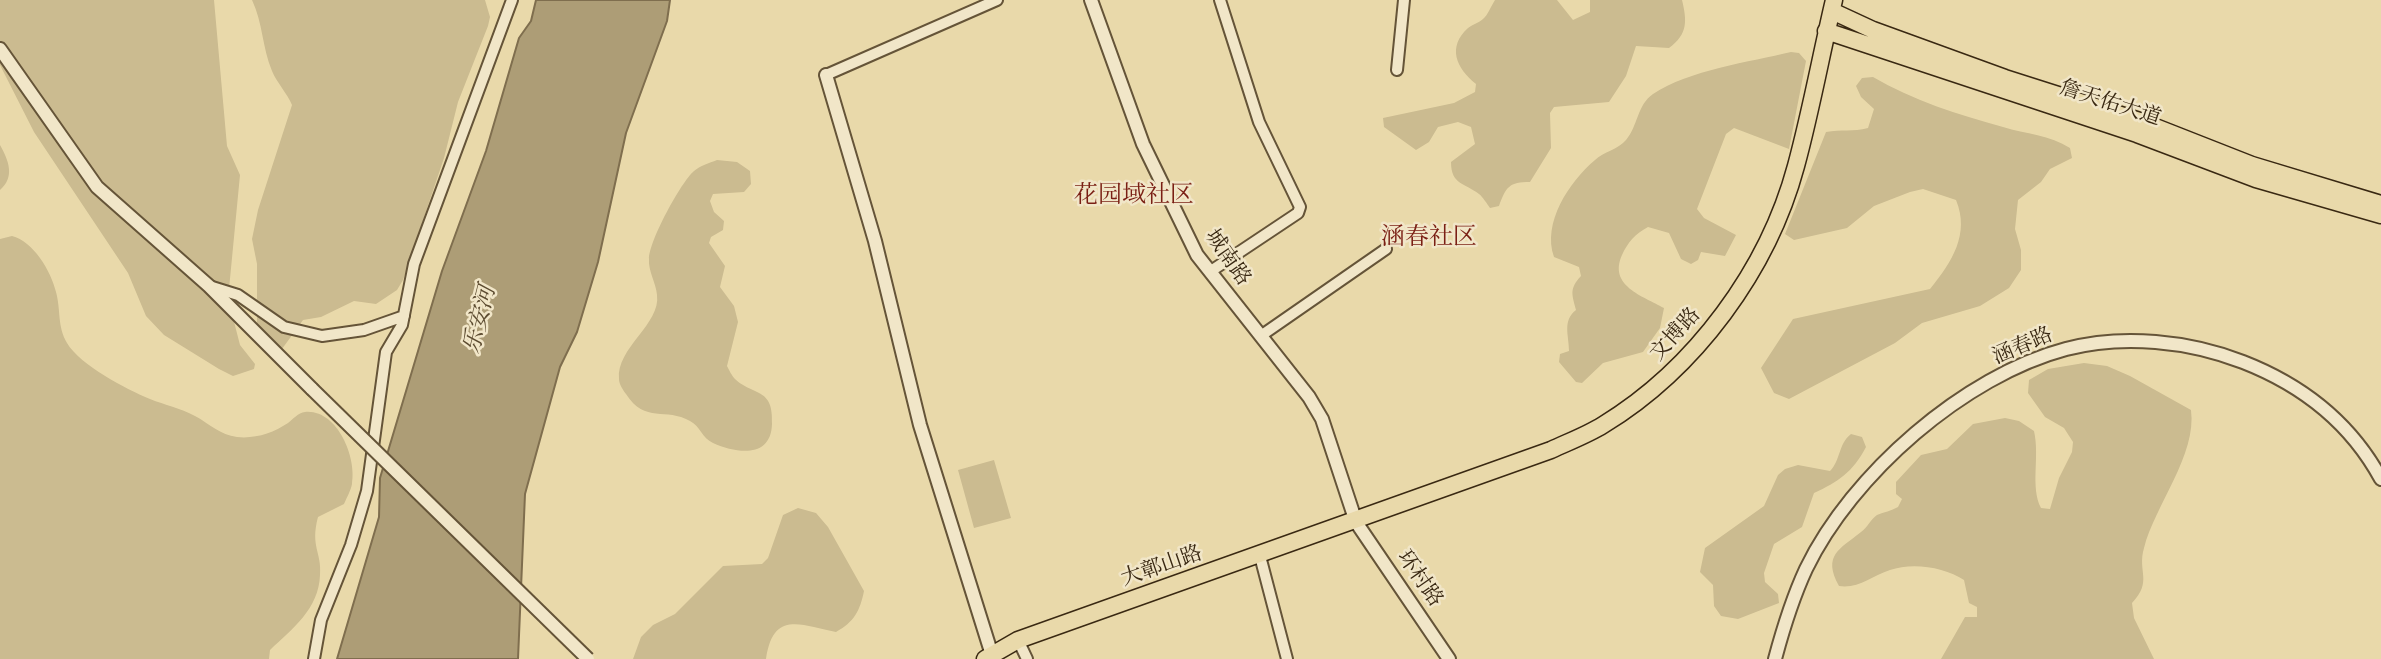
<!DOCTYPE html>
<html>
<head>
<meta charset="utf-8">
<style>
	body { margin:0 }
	canvas { display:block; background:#e9d9aa }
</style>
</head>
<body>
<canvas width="2381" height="659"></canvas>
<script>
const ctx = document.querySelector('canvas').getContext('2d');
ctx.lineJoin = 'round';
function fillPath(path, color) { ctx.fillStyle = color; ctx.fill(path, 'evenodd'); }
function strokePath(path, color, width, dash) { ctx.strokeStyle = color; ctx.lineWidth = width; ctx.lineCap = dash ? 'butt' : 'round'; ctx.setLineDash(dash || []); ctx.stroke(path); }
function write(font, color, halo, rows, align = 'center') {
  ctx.font = font + ' Cardo,"Noto Serif SC",serif'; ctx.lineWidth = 5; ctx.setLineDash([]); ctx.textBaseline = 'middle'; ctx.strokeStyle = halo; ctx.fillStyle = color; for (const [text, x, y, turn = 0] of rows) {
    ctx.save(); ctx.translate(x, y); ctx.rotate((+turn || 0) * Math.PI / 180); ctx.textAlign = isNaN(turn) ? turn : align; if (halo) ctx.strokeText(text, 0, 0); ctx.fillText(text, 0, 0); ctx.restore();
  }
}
const green = new Path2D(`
	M0,0H214L227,146L240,175L229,289L231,310L240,345L255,364L254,369L233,376L219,369L164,335L146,316L128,273L34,132L0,65Z
	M252,0H485L490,17L488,26L458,102L444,158L403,280L397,290L376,304L354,301L321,317L303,320L282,349L270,352L257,331V264L252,239L258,210L292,105C287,93 277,83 272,71C262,47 263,23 252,0Z
	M1495,0H1557L1573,20L1590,12V0H1682C1687,21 1688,34 1669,48L1636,46L1626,76L1609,102L1554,107L1550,113L1551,148L1530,182C1509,182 1506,187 1499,206L1490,208C1487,204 1483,197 1479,194C1465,183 1451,185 1451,162L1475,144L1471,127L1458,122L1438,127L1429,142L1416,150L1384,127L1383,118L1454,103L1475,92L1476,84C1456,68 1447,47 1468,28C1473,24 1479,23 1483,19C1488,15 1491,6 1495,0Z
	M1791,52L1799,53L1806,61L1789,149L1734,128L1726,134L1697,209L1704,218L1736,235L1725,256L1701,252L1698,260L1691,264L1681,259L1669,233L1648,227C1635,234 1628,242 1622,255C1608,286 1643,296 1664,308L1660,328L1643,352L1603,363L1582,383L1576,382L1559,362L1560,354L1569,351C1569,335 1562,321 1576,310C1572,294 1569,289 1581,276L1579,267L1554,257C1542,223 1569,182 1595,160C1603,152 1619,149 1626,140C1638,126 1637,105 1653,94C1689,70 1750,62 1791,52Z
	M1873,77C1912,100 1959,115 2003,127C2026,134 2050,135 2070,148L2072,158L2050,169L2041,182L2018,200L2015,229L2021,250V270L2009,288L1980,306L1922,323L1895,343L1789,399L1774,393L1761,368L1793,319L1930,289C1952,262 1970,234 1956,200L1923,189L1910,192L1874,206L1847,228L1794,240L1785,234L1826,132C1841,129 1853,132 1868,128L1874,109L1861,97L1856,86L1862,78Z
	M0,145C9,161 15,177 0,190Z
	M717,160L737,162L750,171L751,184L744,192L713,194L710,201L714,212L724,221L723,230L711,237L709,243L725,266L720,287L734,306L738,322L727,366C729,370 732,376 735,379C753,396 774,387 772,424C771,458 738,454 713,443C702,438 700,426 690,421C666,407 645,424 626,394C623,390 619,384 619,379C616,348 661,324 657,295C656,283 648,271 649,259C649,241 681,182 694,171C700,166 709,163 717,160Z
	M12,236C33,241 51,271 56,292C61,310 57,326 67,343C80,365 126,389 150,399C165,405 180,408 195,416C210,424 220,435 237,437C255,439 273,433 288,423C293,419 298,413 305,412C337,409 357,457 352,484C351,490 347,497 344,504L318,517C310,547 322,552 320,575C319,609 292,629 270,650L269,659H0V239Z
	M2084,363L2107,366L2130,376L2191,410C2197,455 2155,505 2144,548C2137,572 2153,581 2132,603L2134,618L2154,659H1941L1965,617H1977V607L1969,603L1964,580C1945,567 1912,562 1890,570C1872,576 1858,589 1839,586C1822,555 1840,549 1861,532C1867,528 1871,519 1877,515C1884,512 1891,511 1898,507L1902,499L1896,494V482L1921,455L1947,449L1973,424L2005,418L2019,421L2034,431C2040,457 2030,487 2041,508L2050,509L2059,478L2072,452L2073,442L2064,428L2045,417L2028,393L2029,380L2048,369Z
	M1851,434L1862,437L1866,447C1853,472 1838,482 1814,493L1802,527L1774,544L1764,573L1765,582L1778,594L1779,603L1738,619L1721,616L1714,606L1713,585L1700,572L1705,548L1764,506L1778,475L1785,469L1798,465L1830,471C1841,460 1838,444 1851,434Z
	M994,460L1011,518L974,528L958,470Z
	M798,508L816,513L828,527L864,591C860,611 854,622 836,632C801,625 773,610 766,659H633L641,637L653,625L675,614L723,566L762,564L768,558L783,515Z`);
const water = new Path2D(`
	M536,0H670L667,21L626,133L598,262L577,332L560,367L525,494L518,659H337L379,517L380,478L442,271L486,151L519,38L531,21Z`);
const minor = new Path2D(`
	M1397,70L1404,0
	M826,75L997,0
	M1211,271L1298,213L1300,207L1259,122L1220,0
	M209,286L238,295L284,327L322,336L364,330L404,316
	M1262,335L1386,249
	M1260,556L1287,659
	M1018,640L1027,659
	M314,659L321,620L351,545L367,491L386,352L402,325L414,264L512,0`);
const tertiary = new Path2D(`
	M1091,0L1143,144L1197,255L1309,397L1322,419L1356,522L1449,659
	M0,49L97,187L209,286L312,389
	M826,75L875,241L920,425L992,655
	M1775,659C1783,629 1793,597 1806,569C1852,474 1964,376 2066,349C2123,334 2189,341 2243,362C2302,385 2350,422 2381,479`);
const primary = new Path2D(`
	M1832,11L1873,30L2005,78L2140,121L2252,165L2381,204
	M1826,31L2137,134L2256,179L2381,215
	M985,659L1018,640L1551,450C1568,442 1587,435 1603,425C1695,369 1768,270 1796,166C1811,111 1821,55 1834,0`);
const tertiaryBridge = new Path2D(`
	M312,389L588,659`);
const streetNames = [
	["詹天佑大道",2110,104,18],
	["城南路",1227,258,55],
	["文博路",1676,335,-48],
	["涵春路",2023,347,-23],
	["大鄣山路",1162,567,-19],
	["环村路",1419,579,55]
];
const waterNames = [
	["乐安河",481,320,-76]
];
const quarterNames = [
	["花园域社区",1134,196],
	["涵春社区",1429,238]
];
fillPath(green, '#cbbb90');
fillPath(water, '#ad9d76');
strokePath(water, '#7f6e4e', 2);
strokePath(minor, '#655438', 14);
strokePath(tertiary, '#655438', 16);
strokePath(primary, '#392812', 19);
strokePath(minor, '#f1e6c8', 10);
strokePath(tertiary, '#f1e6c8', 12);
strokePath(primary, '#e9d9aa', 16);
strokePath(tertiaryBridge, '#655438', 16, []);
strokePath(tertiaryBridge, '#f1e6c8', 12);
write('21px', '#392812', '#f1e6c8', streetNames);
write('italic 23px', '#5c4b30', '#f1e6c8', waterNames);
write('24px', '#7a1f14', '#f1e6c8', quarterNames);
</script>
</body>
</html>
